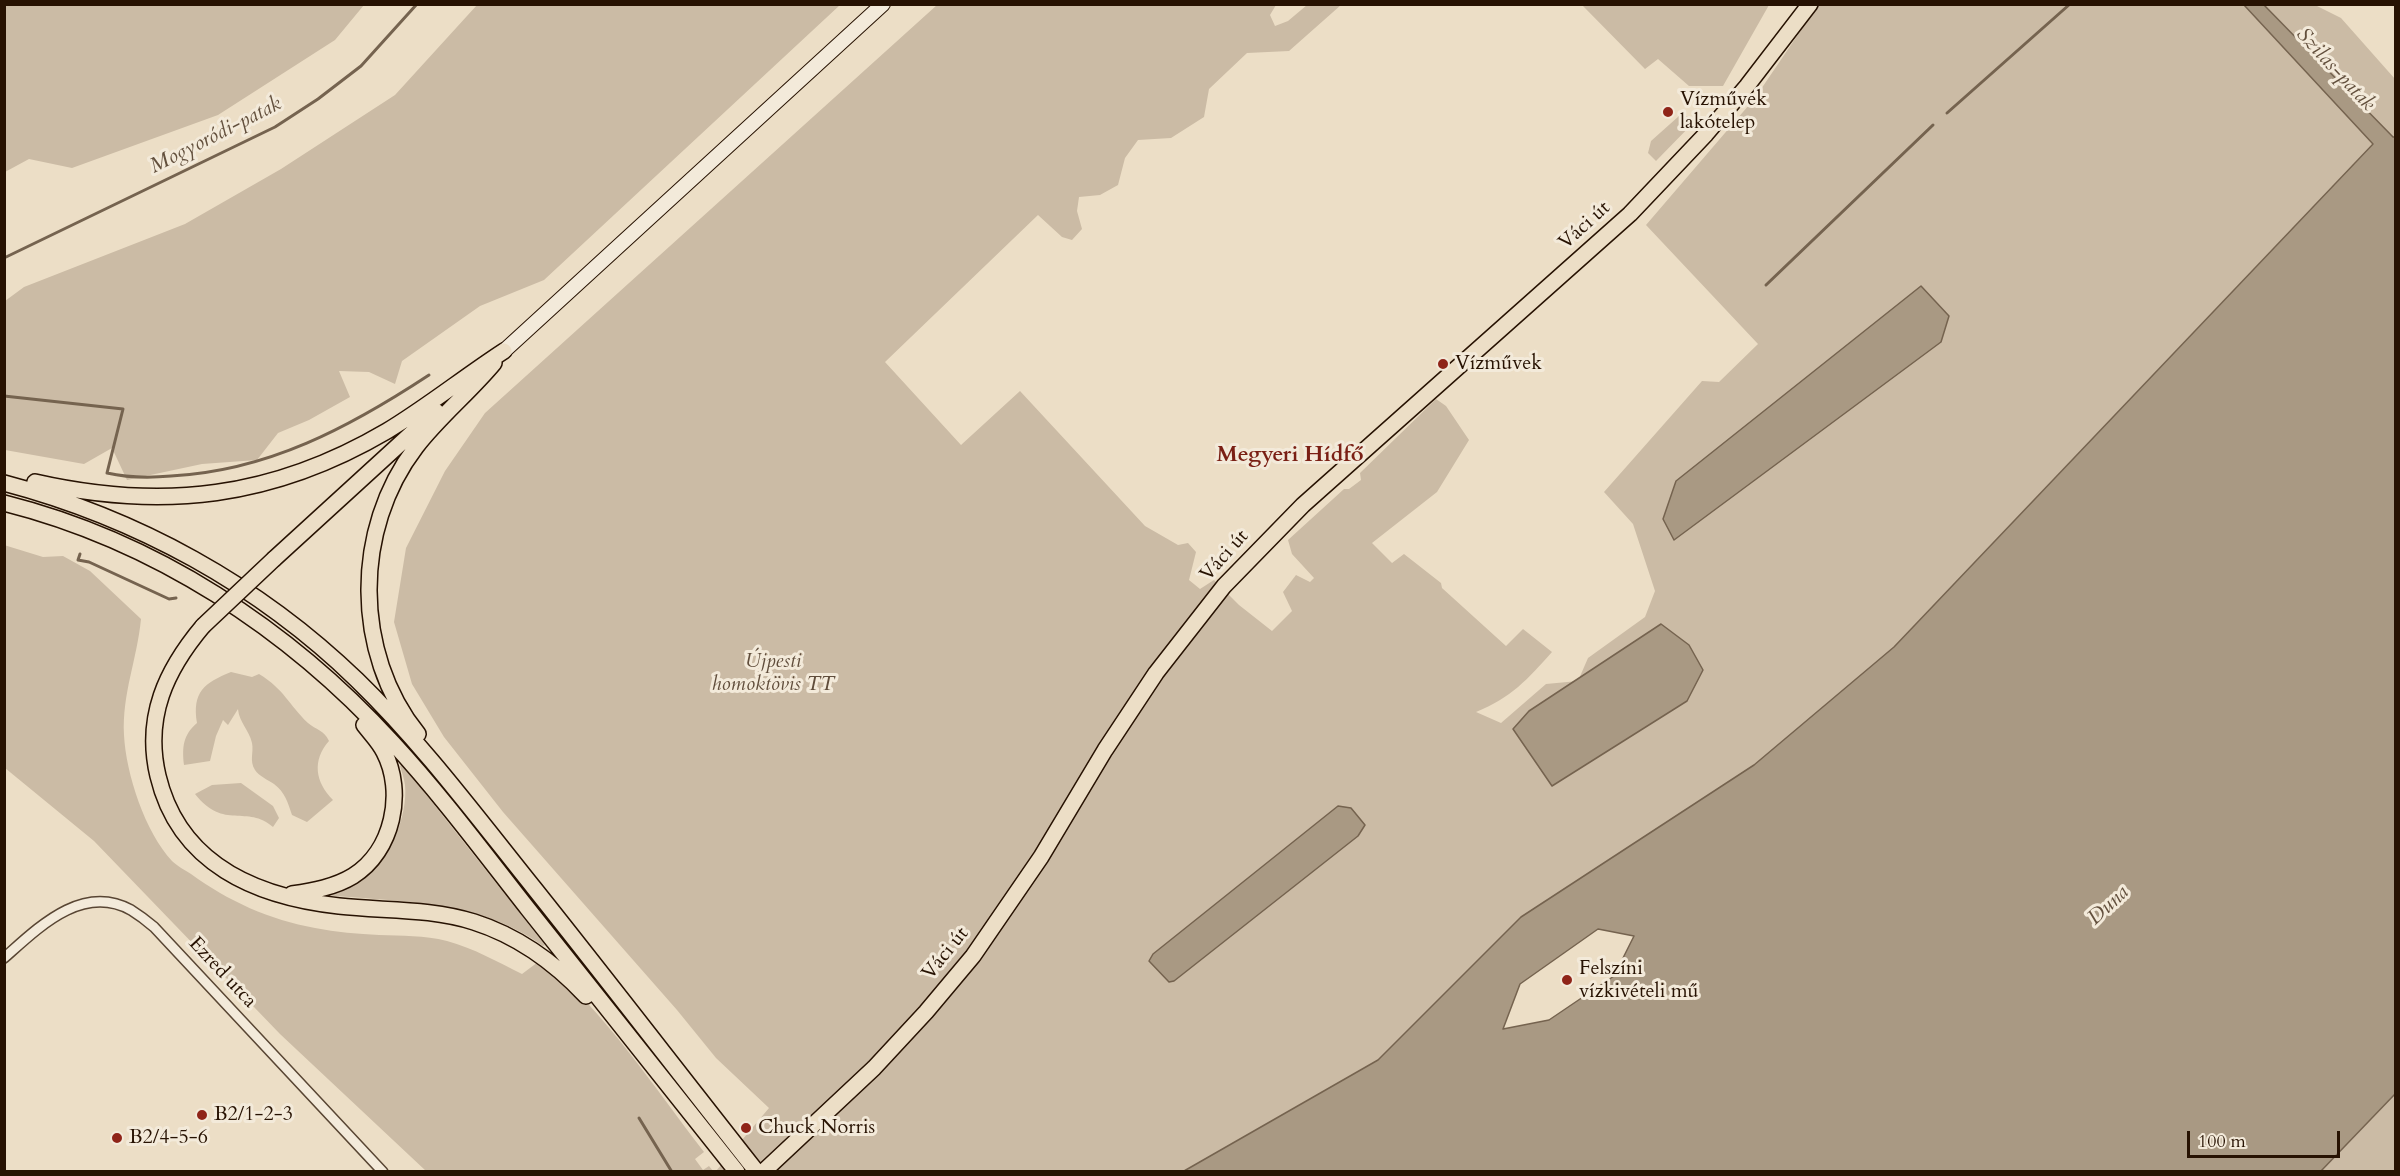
<!DOCTYPE html>
<html>
<head>
<meta charset="utf-8">
<style>
	body { margin:0 }
	#map { position:relative; width:2400px; height:1176px; overflow:hidden; background:#ecdec6; font-family:Cardo,serif }
	canvas { display:block }
	.frame { position:absolute; inset:0; border:6px solid #271202; pointer-events:none }
	.scale { position:absolute; left:2187px; top:1131px; width:153px; height:27px; box-sizing:border-box; border:3px solid #271202; border-top:0; padding-left:8px; font-size:18px; line-height:21px; white-space:nowrap; color:#271202; -webkit-text-stroke:4px #f3eada; paint-order:stroke }
</style>
</head>
<body>
<div id="map">
<canvas width="2400" height="1176"></canvas>
<div class="frame"></div>
<div class="scale">100 m</div>
</div>
<script>
const ctx = document.querySelector('canvas').getContext('2d');
ctx.lineJoin = 'round';
function fillPath(path, color) { ctx.fillStyle = color; ctx.fill(path, 'evenodd'); }
function strokePath(path, color, width, dash) { ctx.strokeStyle = color; ctx.lineWidth = width; ctx.lineCap = dash ? 'butt' : 'round'; ctx.setLineDash(dash || []); ctx.stroke(path); }
function write(font, color, halo, rows, align = 'center') {
  ctx.font = font + ' Cardo,serif'; ctx.lineWidth = 6; ctx.setLineDash([]); ctx.textBaseline = 'middle'; ctx.strokeStyle = halo; ctx.fillStyle = color; for (const [text, x, y, turn = 0] of rows) {
    ctx.save(); ctx.translate(x, y); ctx.rotate((+turn || 0) * Math.PI / 180); ctx.textAlign = isNaN(turn) ? turn : align; if (halo) ctx.strokeText(text, 0, 0); ctx.fillText(text, 0, 0); ctx.restore();
  }
}
const green = new Path2D(`
	M5,4H364V5L335,40L218,115L72,168L29,159L5,172Z
	M477,5H840L544,280L480,306L402,361L395,384L369,372L339,371L350,397L309,420L278,433L257,460L202,464L127,480L112,448L84,464L5,450V301L24,287L185,224L281,169L395,95Z
	M937,5H1276L1270,15L1275,26L1288,21L1307,5H1341L1289,51L1247,53L1209,89L1204,117L1171,138L1138,140L1125,158L1118,185L1100,195L1079,197L1077,211L1082,229L1072,240L1062,237L1038,215L885,362L961,445L1020,391L1145,526L1178,545L1188,543L1196,552L1189,580L1200,589L1214,580L1239,605L1272,631L1292,611L1283,592L1296,575L1310,582L1314,578L1292,554L1288,540L1344,489H1349L1361,480L1360,473L1436,399L1446,406L1469,440L1437,492L1372,543L1392,563L1404,554L1441,583L1442,588L1506,646L1523,629L1552,652C1528,679 1511,698 1476,712L1501,723L1546,684L1578,681L1588,658L1645,617L1655,591L1633,524L1604,492L1702,381L1719,382L1758,344L1646,225L1755,98L1818,5H2244L2373,143L1894,647L1754,765L1521,917L1378,1060L1184,1171H716L769,1108L716,1058L677,1010L503,812L444,737L412,684L394,622L406,548L445,471L485,413Z
	M1582,5H1769L1723,86H1689L1658,59L1645,69Z
	M2264,5H2315L2341,18L2395,79V137H2393Z
	M1679,116H1690L1696,120L1656,161L1648,153L1651,141Z
	M4,545L43,557L63,556L90,571L141,619C137,660 122,693 124,735C126,774 145,832 172,861C177,866 185,870 191,874C228,901 270,920 315,928C336,932 358,934 379,935C402,936 424,935 447,941C473,948 498,962 522,974L542,959C606,1013 653,1086 704,1152L695,1159L703,1170L709,1166L713,1171H426L280,1034L94,841L5,768Z
	M231,672L252,677L259,674C284,689 289,705 308,723C316,730 324,730 329,741C312,760 315,782 333,800L307,822L292,815C288,803 285,792 274,784C268,780 259,776 255,770C249,760 254,753 252,743C249,730 239,722 238,709L228,725L223,720L216,736L210,761L184,765C182,747 183,735 197,723C192,692 204,683 231,672Z
	M402,764L545,945L543,946C481,900 398,902 325,895C338,889 352,884 364,876C390,859 408,816 405,785C404,779 402,772 400,766Z
	M241,783L273,806L279,818L273,827C247,804 224,831 195,794L212,785Z
	M2395,1094V1171H2321Z`);
const water = new Path2D(`
	M2244,5H2264L2393,137H2395V1094L2321,1171H1184L1378,1060L1521,917L1754,765L1894,647L2373,144ZM1598,929L1634,936L1614,976L1549,1020L1503,1029L1520,984Z
	M1921,286L1949,316L1941,342L1674,540L1663,519L1676,481Z
	M1661,624L1689,645L1703,670L1687,701L1552,786L1513,729L1529,711Z
	M1338,806L1351,808L1365,825L1358,836L1174,981L1169,982L1149,961L1153,954Z`);
const stream = new Path2D(`
	M1947,113L2070,4
	M4,258L275,127L318,99L361,66L417,4
	M1766,285L1933,125
	M4,396L123,409L107,473C129,478 149,478 171,476C268,471 350,427 429,375
	M80,554L78,560L89,562L169,599L176,598
	M639,1118L672,1172`);
const minor = new Path2D(`
	M4,958C38,928 82,883 131,910C139,915 147,921 154,927L383,1172`);
const secondary = new Path2D(`
	M504,351L883,4`);
const primary = new Path2D(`
	M763,1172L874,1068L926,1012L973,956L1041,857L1105,750L1156,673L1224,586L1303,505L1630,214L1706,134L1747,86L1810,4`);
const trunk = new Path2D(`
	M35,482C163,511 273,498 387,431C427,407 464,377 504,351
	M4,483C137,518 259,585 357,680C422,743 477,817 534,888C609,982 682,1077 757,1172
	M4,503C155,541 289,629 393,743C441,795 484,853 528,909C597,996 667,1084 737,1172
	M274,559L436,411
	M203,626C166,670 144,717 158,776C179,864 256,897 339,906C384,911 430,908 474,922C518,936 554,962 586,996
	M418,734C353,653 353,529 416,447C439,417 470,392 494,363
	M292,894C313,891 335,887 353,876C393,851 405,792 384,752C379,742 371,734 364,725`);
const trunkBridge = new Path2D(`
	M203,626L274,559`);
const markers = [
	[1668,112,6,"#8f2418"],
	[1443,364,6,"#8f2418"],
	[1567,980,6,"#8f2418"],
	[202,1115,6,"#8f2418"],
	[746,1128,6,"#8f2418"],
	[117,1138,6,"#8f2418"]
];
const poiNames = [
	["Vízművek",1680,100],
	["lakótelep",1680,123],
	["Vízművek",1455,364],
	["Felszíni",1579,969],
	["vízkivételi mű",1579,992],
	["B2/1-2-3",214,1115],
	["Chuck Norris",758,1128],
	["B2/4-5-6",129,1138]
];
const streetNames = [
	["Váci út",1585,226,-42],
	["Váci út",1225,556,-48],
	["Váci út",946,954,-51],
	["Ezred utca",222,973,47]
];
const parkNames = [
	["Újpesti",773,662],
	["homoktövis TT",773,685]
];
const waterNames = [
	["Szilas-patak",2335,70,47],
	["Mogyoródi-patak",216,136,-27],
	["Duna",2109,906,-43]
];
const quarterNames = [
	["Megyeri Hídfő",1290,456]
];
fillPath(green, '#cbbba5');
fillPath(water, '#a99983');
strokePath(water, '#75634f', 1.5);
strokePath(stream, '#75634f', 3);
strokePath(minor, '#584533', 12);
strokePath(secondary, '#271202', 16);
strokePath(primary, '#271202', 18);
strokePath(trunk, '#271202', 18);
strokePath(minor, '#f3eada', 9);
strokePath(secondary, '#f3eada', 14);
strokePath(primary, '#ecdec6', 15);
strokePath(trunk, '#ecdec6', 15);
strokePath(trunkBridge, '#271202', 18, []);
strokePath(trunkBridge, '#ecdec6', 15);
for (const [x, y, r, color] of markers) { const dot = new Path2D(); dot.arc(x, y, r, 0, 2 * Math.PI); ctx.fillStyle = color; ctx.fill(dot); strokePath(dot, '#f3eada', 2); }
write('20px', '#271202', '#f3eada', poiNames, 'left');
write('20px', '#271202', '#f3eada', streetNames);
write('italic 20px', '#604d3b', '#f3eada', parkNames);
write('italic 21px', '#624f3c', '#f3eada', waterNames);
write('bold 22px', '#7a1f14', '#f3eada', quarterNames);
</script>
</body>
</html>
